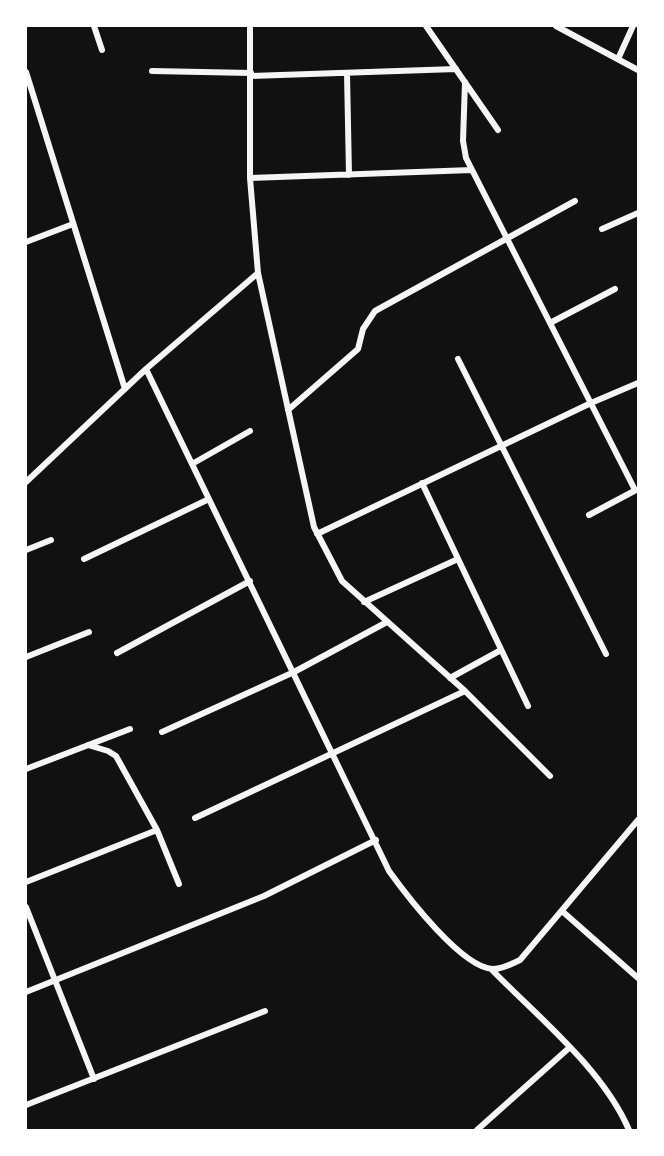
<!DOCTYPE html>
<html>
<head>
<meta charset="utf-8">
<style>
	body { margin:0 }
	#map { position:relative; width:664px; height:1156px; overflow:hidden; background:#111; font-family:"Varela Round",sans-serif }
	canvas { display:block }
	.frame { position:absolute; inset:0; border:27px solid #fff; pointer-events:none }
</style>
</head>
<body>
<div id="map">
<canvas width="664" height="1156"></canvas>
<div class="frame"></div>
</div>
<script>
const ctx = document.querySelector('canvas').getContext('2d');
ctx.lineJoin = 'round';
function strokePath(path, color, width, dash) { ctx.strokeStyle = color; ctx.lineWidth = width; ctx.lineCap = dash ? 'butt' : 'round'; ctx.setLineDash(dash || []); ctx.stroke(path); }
const minor = new Path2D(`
	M94,26L102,50
	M250,26V178L258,273L314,527L342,581L465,691L550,776
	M426,26L498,130
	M556,26L638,70
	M618,59L633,26
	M152,71L251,73
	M26,72L125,389
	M347,73L349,175
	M251,76L456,69
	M465,82L463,141L466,158L635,490
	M250,178L472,170
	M602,229L638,213
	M26,242L73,224
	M550,323L615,289
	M458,359L606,654
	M146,369L389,871C407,896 462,968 493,969C503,969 511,964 520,960L638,820
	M288,410L358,349L363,329L375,311L575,201
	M192,464L250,431
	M26,482L146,369L258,273
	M422,483L528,706
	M589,515L636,490
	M317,534L591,403L638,383
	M26,550L51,540
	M84,559L209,499
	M364,602L458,559
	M117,653L250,581
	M26,657L89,632
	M450,678L501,650
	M162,732L294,672L387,622
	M88,745L108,751L116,756L157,830L179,884
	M26,769L130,729
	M195,818L465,691
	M26,882L157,830
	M26,907L94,1079
	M562,911L638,978
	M491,969C537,1016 603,1069 629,1130
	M26,992L264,896L376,840
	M26,1105L265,1011
	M477,1130L569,1048`);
strokePath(minor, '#f5f5f5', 6);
</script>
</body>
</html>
